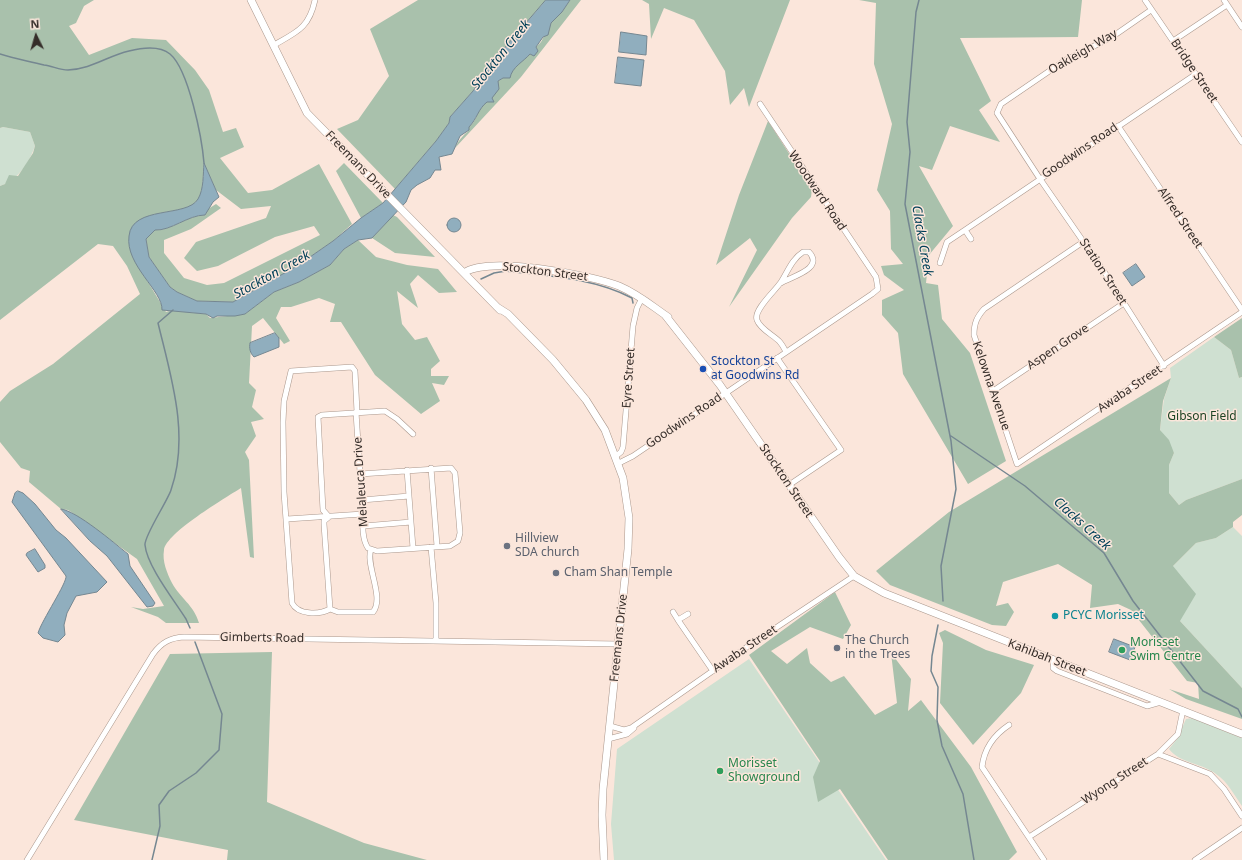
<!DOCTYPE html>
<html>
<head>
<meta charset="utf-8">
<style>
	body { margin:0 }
	#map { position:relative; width:1242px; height:860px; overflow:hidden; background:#fbe6db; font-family:"Noto Sans",sans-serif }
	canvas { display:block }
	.north { position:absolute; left:16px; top:16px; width:40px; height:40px; -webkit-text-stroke:3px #fbe6db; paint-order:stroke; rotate:355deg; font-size:11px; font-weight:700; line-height:16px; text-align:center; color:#352d29 }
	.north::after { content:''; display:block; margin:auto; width:14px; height:18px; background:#352d29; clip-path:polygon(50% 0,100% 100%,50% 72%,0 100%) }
</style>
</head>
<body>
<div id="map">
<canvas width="1242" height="860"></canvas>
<div class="north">N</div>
</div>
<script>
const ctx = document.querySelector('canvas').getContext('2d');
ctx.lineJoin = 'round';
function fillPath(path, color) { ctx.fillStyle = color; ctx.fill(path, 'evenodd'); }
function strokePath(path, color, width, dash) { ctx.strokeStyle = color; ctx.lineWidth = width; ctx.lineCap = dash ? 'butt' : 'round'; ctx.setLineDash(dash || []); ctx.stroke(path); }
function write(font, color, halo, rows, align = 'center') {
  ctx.font = font + ' "Noto Sans",sans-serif'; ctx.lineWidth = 3; ctx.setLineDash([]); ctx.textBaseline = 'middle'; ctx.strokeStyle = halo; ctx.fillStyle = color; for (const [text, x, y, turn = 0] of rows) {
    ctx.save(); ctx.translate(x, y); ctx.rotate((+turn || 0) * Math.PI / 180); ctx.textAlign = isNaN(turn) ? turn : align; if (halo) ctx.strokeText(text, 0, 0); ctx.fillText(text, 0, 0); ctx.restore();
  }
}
const green = new Path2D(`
	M3,127L30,132L35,146C29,163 18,180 0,186V128Z
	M1214,337L1231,350L1239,378L1242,377V479L1186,500L1179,505L1169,493V465L1174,453L1160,430L1164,399L1171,378L1170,368Z
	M1233,527L1242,536V688L1180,621L1173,566L1196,543L1216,538Z
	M749,659L886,860H614L611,824L617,749Z
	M1192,718L1242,738V806C1234,795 1228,782 1216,774C1202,763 1181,764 1169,749L1177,739L1186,719Z`);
const forest = new Path2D(`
	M0,0H94L84,6L76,23L69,26L89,55L132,38L166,40L195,70L209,90L223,132L236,128L244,147L220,158L248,193L272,190L319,164L352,224L333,241L297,266L233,302L197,301L177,292L170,287L149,257L146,239L155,230C171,231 188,215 205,215L208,209L216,204L221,208L191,229L164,240V253L184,278L207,285L224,283L320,235L314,226L275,237L218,266L197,271L184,258L196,242L266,218L271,206L241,209L216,190L204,164C203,174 204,193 197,201C182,218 150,204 131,231L133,257L166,312L172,310L206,314L210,318L245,314L274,292L299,282L330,265L344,249L358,240L376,257L407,265L438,269L457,292L439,293L418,275L410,284L418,308L397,291L402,324L415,340L427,337L440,361L431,369V376H449L444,385L432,383L440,401L421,414L375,375L341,322H330L335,304L319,298L291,307H281L276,318L290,341L284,344L263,318L252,326L249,383L256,390L252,407L264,419L251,422L256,436L245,452L249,460L254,558L250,557L241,488C225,498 166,533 164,550C162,561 167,573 172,583C180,598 194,605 199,623H166L158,617L131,607L143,609L164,606L137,559L74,514L68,510L61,509L29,482L30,471L21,468L0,442V402L10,391L53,364L140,294L127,266L113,246L98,244L0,320V186L5,184L9,175L18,176L33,153L35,146L30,132L3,127L0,128Z
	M418,0H546L496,58L473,91L450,117L449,123L436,141L395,189L337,129L358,120L389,76L370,29Z
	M570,0H581L521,77L455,148C459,139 463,136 469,130V127C478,119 475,115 481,108C489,96 494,97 498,81C513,73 521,56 538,51L536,47L541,42L551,23L562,12Z
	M642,0H790L749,107L744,88L730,105L725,71L694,20L664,8L651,39L649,4Z
	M859,0H1082L1078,37L960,38L991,101L979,110L1000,142L950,126L932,170L919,166L953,226L929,255L926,283L938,285L942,319L970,353L1006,461L968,484L903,374L898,333L882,315V300L904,290L884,275L881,266L903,264L891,249L890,211L877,190L892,124L874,64L876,3Z
	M768,121L812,189L811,197L792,218L729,307L757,250L750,238L716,265L739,195Z
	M344,163L383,203L361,218L336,171Z
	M393,215L397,217L435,257L395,253L372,238Z
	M1242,318V377L1239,378L1231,350L1214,337Z
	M1171,378L1163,401L1160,430L1169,440L1174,453L1169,465V493L1179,505L1186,500L1242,479V515L1233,522V527L1216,538L1196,543L1173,566L1196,594L1180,621L1242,688V719L1186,699L1169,689L1199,699L1198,683L1187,681L1131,610L1118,604L1090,608L1092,585L1058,564L1003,582L996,606L1008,603L1014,612L1006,626L992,625L890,585L876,571L949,512Z
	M835,592L851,625L843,639L810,627L771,651L787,664L807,648L810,663L831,682L844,676L875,715L897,703L891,653L911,679L908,711L921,700L971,767L1017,852L1009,860H888L840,789L818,802L813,777L820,761L749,655Z
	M945,630L986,650L1034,665L1021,693L973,745L940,703L943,643L939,633Z
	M272,652L267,802L364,843L427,860H227L228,850L74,820L170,654Z`);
const water = new Path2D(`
	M546,0H570L562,12L551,23L548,35L543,37L536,47L538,51L534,56L530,54C523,62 512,67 510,78H503L498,81L499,89L492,98L494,102H487C478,109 477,119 469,127V130L460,136L452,154L439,157L441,170H435L430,178L417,185L411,190L406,202L372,238L358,240L344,249L330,265L299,282L274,292L245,314L235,316H217L213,318L206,314L162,310C163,291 125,265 129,236C132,205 187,218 198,199C204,189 203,174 204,163L219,197L213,202L205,215C188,215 171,231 155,230L146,239L149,257L170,287L177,292L197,301L233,302L297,266L333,241L361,218L383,203L436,141L449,123L450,117L473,91L496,58Z
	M621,32L647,36L646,55L619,52Z
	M618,57L644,60L641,86L615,83Z
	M447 225a7 7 0 1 1 14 0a7 7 0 1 1-14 0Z
	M1136,264L1145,277L1132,286L1123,273Z
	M275,333L279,338V347L254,357C250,353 249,348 250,343Z
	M18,491L23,493L35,504L56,530L66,538L107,582L97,592L76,596L67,613L64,625L65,635L58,642L43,638L38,633C42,620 67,583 66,576L12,502L15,493Z
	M61,509C77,511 114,543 128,554L130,566L155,603L153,606L147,607L107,556L90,541Z
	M35,549L45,565V568L38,572L26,555L27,553Z
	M1114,639L1135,647L1130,660L1109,652Z`);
const stream = new Path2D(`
	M919,0L916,12L907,122L910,152L905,204L951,441L956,489L941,566L943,601
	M0,54C15,59 29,61 44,65C52,66 60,70 68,70C92,69 107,56 129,51C141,48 159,45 170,54C189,70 202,139 204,163
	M481,279L494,273L506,271C549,276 593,278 632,298L633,303
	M173,310L158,323C171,377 190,435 171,490C167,502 144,536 145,545C147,566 174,600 186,619L190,628
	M951,436L1025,486L1104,553L1133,601L1203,691L1238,709L1242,717
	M938,625L932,656L931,671L938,687L937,720L942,746L963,794L974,860
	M152,860L160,826L159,805L169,791L196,773L219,750L222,714L195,642`);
const street = new Path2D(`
	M1145,0L1242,142
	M1224,0L1242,27
	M1151,10L1112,37L1064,61L1001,104L997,113L1040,179L1105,273L1164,366
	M1173,41L1227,5
	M274,45C297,32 309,28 315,0
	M1118,126L1242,310
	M971,239L965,230L1196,74
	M1083,242L984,309C977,317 974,323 974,335L1017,464L1242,312
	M940,263L947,242L965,230
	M781,283C790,277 825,269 809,252H803C792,259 788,271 781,282C776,290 753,310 757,320C760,329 773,335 779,341C782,344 784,348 786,352
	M777,358L841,450L789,485
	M993,391L1124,303
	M356,412C358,444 360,476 363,508C363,520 361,538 368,548L377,551L450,546L458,541L460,533L455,473L451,468L360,474
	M357,412L355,371L352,367L291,371L284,401L283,422L284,492L292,603C298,615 319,615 330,609L338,612H373C385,598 365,565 371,549
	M616,456L621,452L623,447L633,326L637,308L642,298
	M619,463L633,456L872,294L878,289L876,277L760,104
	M431,468L437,546
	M407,470L413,548
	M362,500L409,496
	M329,517L323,510L318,417L322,415L385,411L397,419L413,434
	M329,517L324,521V524L330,609
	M287,519L363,514
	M364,526L411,522
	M431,547L436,603V641
	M673,612L678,620
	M688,614L678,620L713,671
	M1054,660L1053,668L1057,671L1147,706L1161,702
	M1009,725C994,735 984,749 982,767L1044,860
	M610,726L624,730L631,728L747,647L854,576
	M608,739L627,734L634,728
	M1158,754L1210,774L1224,789L1242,816
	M1029,837L1158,754L1178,734L1183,710
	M27,860L153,654C162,642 170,638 184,637L618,644
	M1195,860L1242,828`);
const secondary = new Path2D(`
	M251,0L307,113L500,310
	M464,273C487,255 592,275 619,286C638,294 652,306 668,317
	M497,307L508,314L553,360L586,400L605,430L623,478L629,518L628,549L603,789L602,815L604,860
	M665,315L720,385L839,557L854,576L884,593L1242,734`);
const markers = [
	[703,369,4,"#1a4fb4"],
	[507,546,4,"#6b7280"],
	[556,573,4,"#6b7280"],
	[1055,616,4,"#0f9aa8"],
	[837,648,4,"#6b7280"],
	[1122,650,4,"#2e9e5b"],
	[720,771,4,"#2e9e5b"]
];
const streetNames = [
	["Oakleigh Way",1083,52,-30],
	["Bridge Street",1194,71,56],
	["Goodwins Road",1080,151,-34],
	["Freemans Drive",358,165,46],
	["Woodward Road",817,191,56],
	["Alfred Street",1180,218,56],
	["Stockton Street",545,272,7],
	["Station Street",1103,272,57],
	["Aspen Grove",1058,347,-34],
	["Eyre Street",629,378,-86],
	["Kelowna Avenue",991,386,71],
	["Awaba Street",1130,389,-34],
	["Goodwins Road",684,421,-34],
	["Stockton Street",786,481,56],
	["Melaleuca Drive",361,482,-94],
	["Gimberts Road",262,638,1],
	["Freemans Drive",619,638,-84],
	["Awaba Street",745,649,-34],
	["Kahibah Street",1047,658,21],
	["Wyong Street",1115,781,-33]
];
const transitNames = [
	["Stockton St",711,362],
	["at Goodwins Rd",711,376]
];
const parkNames = [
	["Gibson Field",1202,417]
];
const worshipNames = [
	["Hillview",515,539],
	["SDA church",515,553],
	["Cham Shan Temple",564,573],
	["The Church",845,641],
	["in the Trees",845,655]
];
const cultureNames = [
	["PCYC Morisset",1063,616]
];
const leisureNames = [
	["Morisset",1130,643],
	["Swim Centre",1130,657],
	["Morisset",728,764],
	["Showground",728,778]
];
const waterNames = [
	["Stockton Creek",501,55,-51],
	["Clacks Creek",922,241,80],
	["Stockton Creek",272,275,-29],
	["Clacks Creek",1082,524,42]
];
fillPath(green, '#cfe0d1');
fillPath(forest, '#a9c1ac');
fillPath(water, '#90aebe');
strokePath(water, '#758791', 1);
strokePath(stream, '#758791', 1.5);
strokePath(street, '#aa978c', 6);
strokePath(secondary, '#aa978c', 8);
strokePath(street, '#fff', 5);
strokePath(secondary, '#fff', 7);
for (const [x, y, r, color] of markers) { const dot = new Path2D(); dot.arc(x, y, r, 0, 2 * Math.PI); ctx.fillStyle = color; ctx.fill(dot); strokePath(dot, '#fbe6db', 1.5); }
write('12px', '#352d29', '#fbe6db', streetNames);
write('12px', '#164399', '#fbe6db', transitNames, 'left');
write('12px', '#1d4424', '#fbe6db', parkNames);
write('12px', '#5b616d', '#fbe6db', worshipNames, 'left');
write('12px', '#0d838f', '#fbe6db', cultureNames, 'left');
write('12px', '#27864d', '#fbe6db', leisureNames, 'left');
write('italic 13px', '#004058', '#fbe6db', waterNames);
</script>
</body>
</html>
